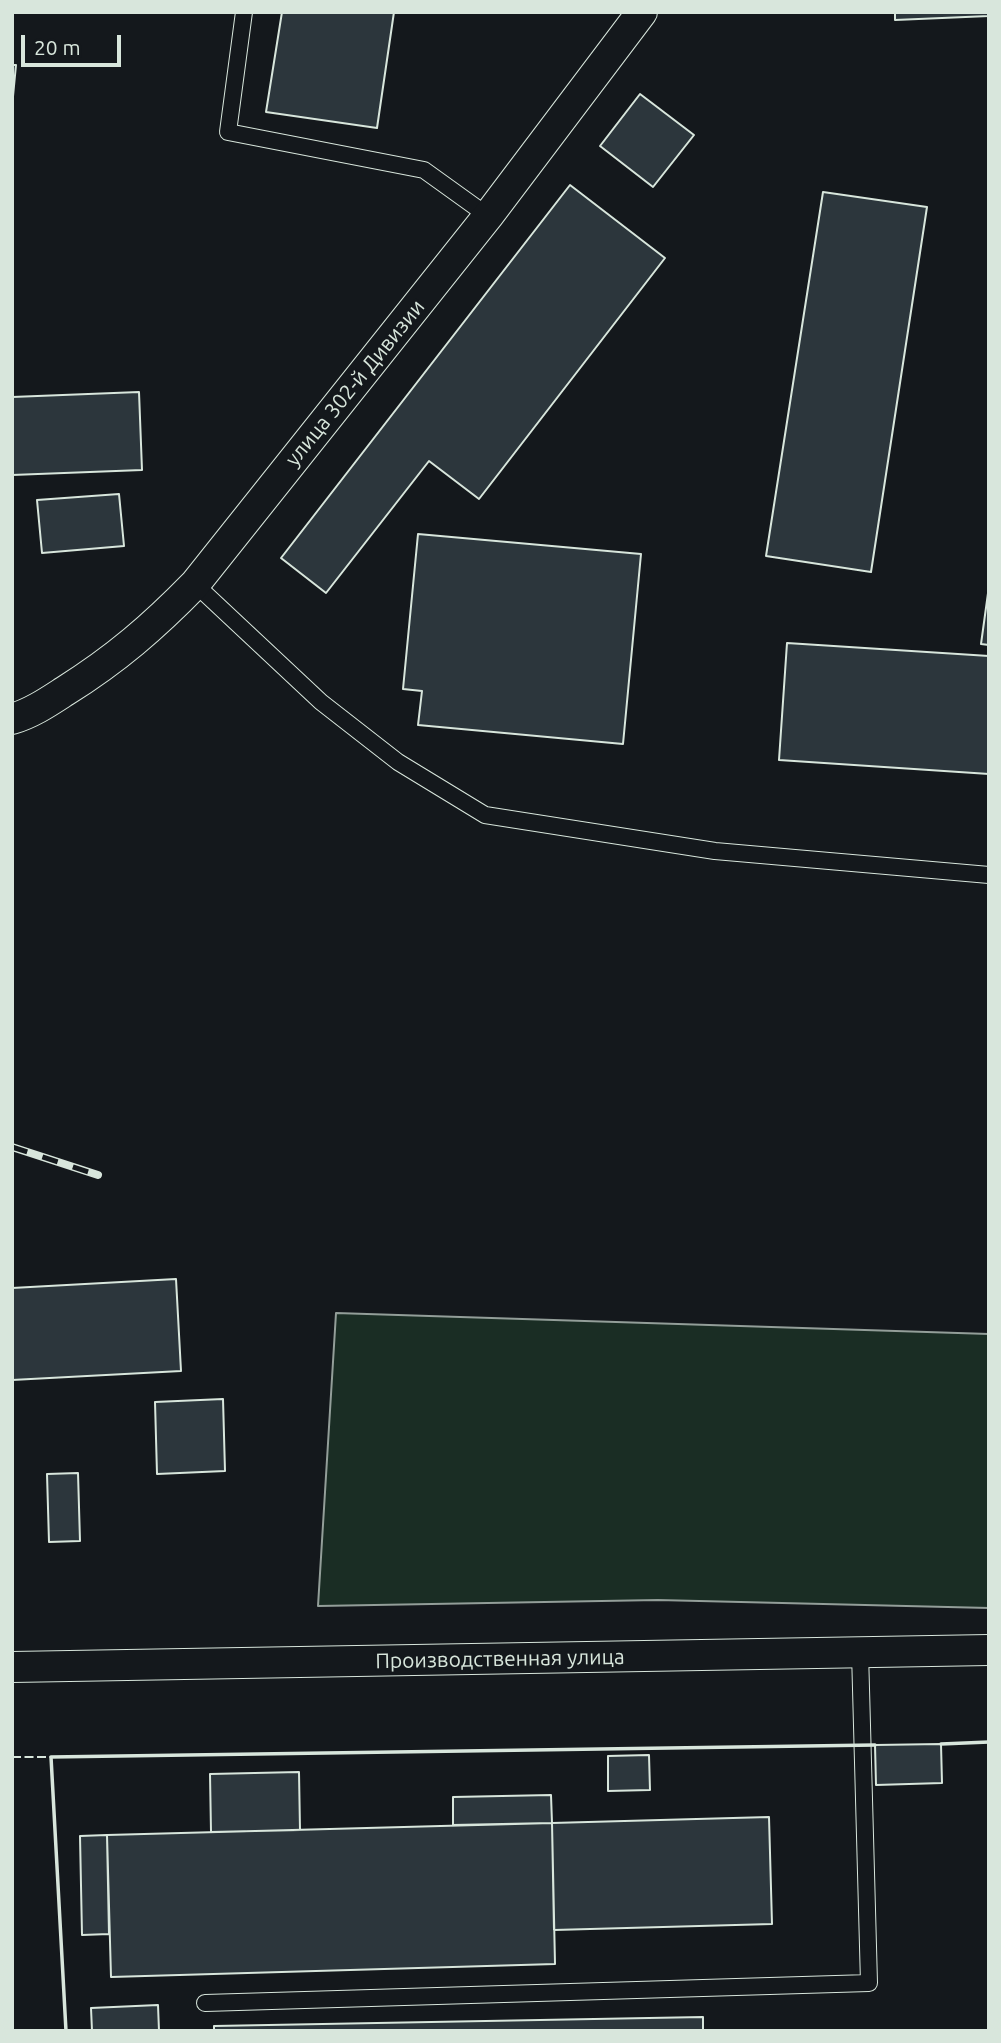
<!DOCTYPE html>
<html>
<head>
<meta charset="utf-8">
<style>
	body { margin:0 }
	#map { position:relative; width:1001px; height:2043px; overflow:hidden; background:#14181c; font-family:Ubuntu,sans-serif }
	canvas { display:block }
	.frame { position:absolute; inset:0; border:14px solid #d8e6dc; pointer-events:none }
	.scale { position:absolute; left:21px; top:35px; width:100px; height:32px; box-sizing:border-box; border:4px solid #d8e6dc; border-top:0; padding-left:9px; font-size:21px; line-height:24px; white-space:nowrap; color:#d8e6dc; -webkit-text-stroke:5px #14181c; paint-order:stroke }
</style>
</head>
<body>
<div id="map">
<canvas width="1001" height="2043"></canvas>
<div class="frame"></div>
<div class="scale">20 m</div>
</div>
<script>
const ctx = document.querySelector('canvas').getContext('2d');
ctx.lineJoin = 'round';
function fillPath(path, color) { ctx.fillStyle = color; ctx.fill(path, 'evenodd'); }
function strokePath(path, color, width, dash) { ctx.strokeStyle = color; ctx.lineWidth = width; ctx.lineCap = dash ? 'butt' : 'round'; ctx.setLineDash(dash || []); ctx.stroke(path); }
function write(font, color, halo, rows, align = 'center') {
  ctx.font = font + ' Ubuntu,sans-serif'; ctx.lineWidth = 5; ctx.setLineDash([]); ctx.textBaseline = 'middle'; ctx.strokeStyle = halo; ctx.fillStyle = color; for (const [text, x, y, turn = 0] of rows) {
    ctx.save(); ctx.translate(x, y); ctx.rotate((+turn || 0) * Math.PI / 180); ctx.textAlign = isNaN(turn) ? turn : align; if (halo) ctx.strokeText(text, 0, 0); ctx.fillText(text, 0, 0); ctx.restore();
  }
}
const green = new Path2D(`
	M336,1313L989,1334V1608L658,1600L318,1606Z`);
const building = new Path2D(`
	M282,12H394L377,128L266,112Z
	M895,12H989V16L895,20Z
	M12,65H16L12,107Z
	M640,94L694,135L653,187L600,146Z
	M570,185L665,258L479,499L429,461L326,593L281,558Z
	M823,192L927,207L871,572L766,556Z
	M139,392L142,470L12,475V397Z
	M119,494L124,546L42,553L37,500Z
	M418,534L641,554L623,744L418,725L422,691L403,689Z
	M989,586V645L981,644Z
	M787,643L989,656V774L779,760Z
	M176,1279L181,1371L12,1380V1288Z
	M223,1399L225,1471L157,1474L155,1402Z
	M78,1473L80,1541L49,1542L47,1474Z
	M941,1744L942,1783L876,1785L875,1745Z
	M649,1755L650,1790L608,1791V1756Z
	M299,1772L300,1830L211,1832L210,1774Z
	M551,1795L552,1823L453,1825V1797Z
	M769,1817L772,1924L554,1930L552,1823Z
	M552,1823L555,1964L111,1977L107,1835Z
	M107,1835L109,1934L82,1935L80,1836Z
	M158,2005L159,2031H92L91,2008Z
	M703,2017V2031H214V2026Z`);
const lane = new Path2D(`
	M244,12L228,132L424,170L488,216
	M195,584L321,702L398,762L485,815L715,851L989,875
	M205,2003L869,1983L860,1652`);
const street = new Path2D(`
	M12,719C32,713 48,702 65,691C116,659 153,627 195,584L488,216L642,12
	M12,1667L989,1650`);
const rail = new Path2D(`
	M12,1147L98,1175`);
const fence = new Path2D(`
	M12,1757H51`);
const wall = new Path2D(`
	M941,1744L989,1742
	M66,2031L51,1757L875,1745`);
const streetNames = [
	["улица 302-й Дивизии",355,383,-51],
	["Производственная улица",500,1659,-1]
];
fillPath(green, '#1a2d24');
strokePath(green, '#939e99', 2);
fillPath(building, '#2c363c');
strokePath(building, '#d8e6dc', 2);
strokePath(lane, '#d8e6dc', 18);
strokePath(street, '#d8e6dc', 32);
strokePath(lane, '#14181c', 16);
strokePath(street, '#14181c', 30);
strokePath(rail, '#d8e6dc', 8);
strokePath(rail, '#14181c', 5, [16]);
strokePath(fence, '#d8e6dc', 2, [9, 3.5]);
strokePath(wall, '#d8e6dc', 3.5);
write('21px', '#d8e6dc', '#14181c', streetNames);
</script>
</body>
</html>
